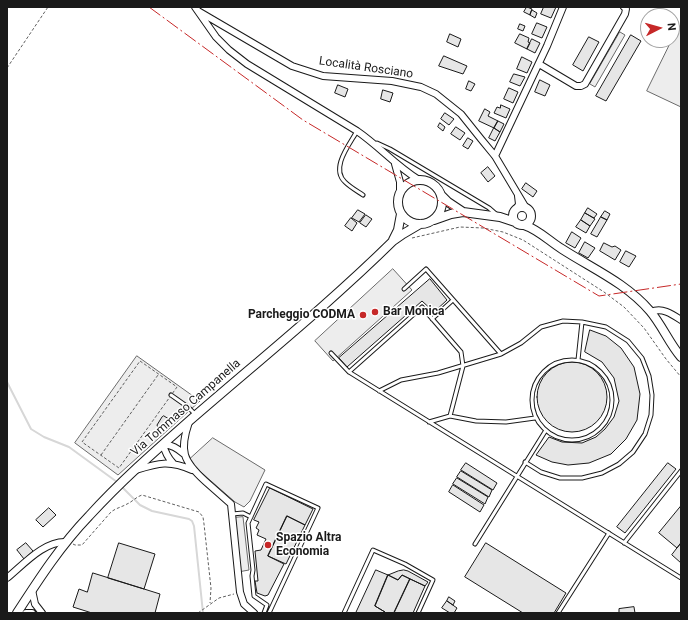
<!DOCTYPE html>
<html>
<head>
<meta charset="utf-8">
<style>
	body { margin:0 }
	#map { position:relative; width:688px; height:620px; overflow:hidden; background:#fff; font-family:Roboto,sans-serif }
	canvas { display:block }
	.frame { position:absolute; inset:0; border:8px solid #1a1a1a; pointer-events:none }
	.north { position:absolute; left:640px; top:8px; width:40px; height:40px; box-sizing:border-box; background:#fff; border:1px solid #a3a3a3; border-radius:50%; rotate:84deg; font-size:11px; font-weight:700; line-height:16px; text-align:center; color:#1a1a1a }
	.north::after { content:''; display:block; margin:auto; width:14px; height:18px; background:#c62828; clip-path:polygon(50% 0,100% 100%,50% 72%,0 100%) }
</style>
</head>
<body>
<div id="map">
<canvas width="688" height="620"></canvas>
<div class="frame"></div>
<div class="north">N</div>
</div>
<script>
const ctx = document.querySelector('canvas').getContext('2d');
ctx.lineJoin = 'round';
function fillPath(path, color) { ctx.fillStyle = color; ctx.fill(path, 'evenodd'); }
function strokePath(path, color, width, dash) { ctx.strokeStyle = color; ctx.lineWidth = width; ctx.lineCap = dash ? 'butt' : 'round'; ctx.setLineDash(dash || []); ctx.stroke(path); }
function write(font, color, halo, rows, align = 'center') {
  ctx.font = font + ' Roboto,sans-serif'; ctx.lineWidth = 3; ctx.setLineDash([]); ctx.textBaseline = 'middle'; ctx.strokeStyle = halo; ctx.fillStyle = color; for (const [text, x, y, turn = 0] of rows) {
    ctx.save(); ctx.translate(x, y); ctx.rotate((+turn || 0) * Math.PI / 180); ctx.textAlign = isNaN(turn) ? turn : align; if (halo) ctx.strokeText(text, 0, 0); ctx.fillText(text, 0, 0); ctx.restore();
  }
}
const built = new Path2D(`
	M679,26L681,27V107L647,91Z
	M620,32L625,35L595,87L590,84Z
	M393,269L412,290L333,361L315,341Z
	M137,356L200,401L118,475L75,443Z
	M213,438L265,470L250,501L244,507L235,502L195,467L190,459Z
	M243,517L249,570L238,572L232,518Z`);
const stream = new Path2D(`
	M7,382L31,429L44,437L69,447L117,482
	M121,486L140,505L152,511L189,519L192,521L194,526L203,613`);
const building = new Path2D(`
	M527,7L532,9L530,15L524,12Z
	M544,7H556L551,18L541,14Z
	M532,10L537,13L535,18L530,15Z
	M537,23L547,27L542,38L532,34Z
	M520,24L525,26L523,31L518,29Z
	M450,34L461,39L458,47L447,42Z
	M520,34L529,38L528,42L530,43L527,49L515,43Z
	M631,35L641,41L606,101L596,96Z
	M589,37L599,42L583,71L573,65Z
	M532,39L540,43L535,53L527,49Z
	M444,56L467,66L463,74L439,66Z
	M522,57L532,62L527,73L517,69Z
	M514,74L525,77L520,86L510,82Z
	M540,80L550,85L545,96L535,92Z
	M469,81L475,84L471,91L466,89Z
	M338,85L348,89L345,97L335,93Z
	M509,88L518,92L513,103L504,99Z
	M383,90L393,93L390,102L381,99Z
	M501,105L510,109L506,118L494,113L497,107L500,108Z
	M485,109L490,112L488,116L498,121L494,128L479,121Z
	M445,113L454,119L449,125L441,119Z
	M498,121L504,124L500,132L494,128Z
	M440,123L445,127L443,131L438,127Z
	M456,127L465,133L460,140L451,134Z
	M494,128L500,132L495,141L489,138Z
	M468,138L473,141L468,149L463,146Z
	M488,167L495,176L488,182L481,173Z
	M526,183L537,191L533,197L522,189Z
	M588,208L597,214L594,218L585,213Z
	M358,210L365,214L359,222L352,218Z
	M605,211L610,214L607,220L601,217Z
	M585,213L595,219L590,226L581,220Z
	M366,215L372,219L366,227L360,223Z
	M601,217L607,220L597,237L591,234Z
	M351,218L357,223L352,231L345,226Z
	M581,220L590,226L586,233L576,227Z
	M572,232L581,238L575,248L566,243Z
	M585,242L595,248L588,258L579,253Z
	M604,243L612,247L615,246L621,250L615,260L600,251Z
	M626,251L636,256L629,267L620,262Z
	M430,279L447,300L434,312L422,301L347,367L339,358Z
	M590,330L606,336L621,348L634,367L640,394L637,420L626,439L611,454L589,463L568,465L552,462L536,455L549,437L562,442L582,443L596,437L605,429L614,417L619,401L614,378L602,362L585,352Z
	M537 397a35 35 0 1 1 70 0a35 35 0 1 1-70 0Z
	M164,416L172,421L164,432L158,428L157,425L162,417Z
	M466,463L497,483L493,490L461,470Z
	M668,463L676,469L625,533L617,527Z
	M461,471L492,490L489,497L457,477Z
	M457,478L488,497L485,504L453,484Z
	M453,485L484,505L480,512L449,492Z
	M270,488L313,509L305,525L287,516L268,556L284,564L268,595L265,596L257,593L255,581H258L255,551L261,550L266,539L257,535L259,530L256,528L259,522L254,520Z
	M681,506V543L677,548L659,533Z
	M49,508L56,515L43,527L36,520Z
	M287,516L305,525L286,564L268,556Z
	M26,543L33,551L24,559L17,550Z
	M119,543L155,554L144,589L108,578Z
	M486,543L566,593L554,613H523L465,577Z
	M681,543V563L672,555Z
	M376,570L388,575L375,606L385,612L384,613H356Z
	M404,570L408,571L428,582L425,586L402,575L398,580L388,575L398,571Z
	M93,573L160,594L155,613H156H92L73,607L79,589L87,592Z
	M388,575L398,580L402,575L410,579L394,613H384L385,612L375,606Z
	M410,579L425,586L413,613H394Z
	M449,597L455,601L453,605L447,601Z
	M447,601L457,608L454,613H450L442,608Z
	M634,607L635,613H619V609Z`);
const path = new Path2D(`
	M7,68L48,7
	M412,238L460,227L483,228L503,232L523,240L604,292L624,307L644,328L666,359L681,377
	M140,361L177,387L119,468L82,442Z
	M101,455L158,375
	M73,544L75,545H82L111,512C116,508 122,507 127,504C132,502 136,497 142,495L199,512L203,517L204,524L211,588L210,603
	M198,613L219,598L234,594`);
const service = new Path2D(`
	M357,131C350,144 330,168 345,182C350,187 357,191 363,195
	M377,143L390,149L489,208L497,215
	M404,289L426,269L501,354
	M432,319L453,300
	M331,353L349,372L681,578
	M532 400a40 40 0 1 1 80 0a40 40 0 1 1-80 0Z
	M578,360L582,322
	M349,372L422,307L461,352L463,366L450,416
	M379,391L401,380L438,373L501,354L521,343L541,327L563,321L582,322L606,327L628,341L642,358L649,376L652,395L651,415L645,434L633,452L619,464L602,473L582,478H560L541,472L525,462
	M171,395L188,407L195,414
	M429,422L450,416L476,421L506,422L535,418
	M232,514L243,513L251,517
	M624,543L681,471
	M475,544L546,430
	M264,613L267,605L254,596L252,576L253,570L248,523L266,484L318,508L269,613
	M344,613L373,550L405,564L433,580L418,613
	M558,613L609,533`);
const minor = new Path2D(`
	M195,7L216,37L229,50L247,64L357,131C379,146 396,166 419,180
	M198,11L292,66L323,76L392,81L421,87L436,94L461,114L481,139L495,156L526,208
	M539,64L576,86H581L585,84L625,14L626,9L624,7
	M495,156L547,46L563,7
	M395,164L400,182V191
	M517,208L519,204L518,196
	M651,312C662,307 672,314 681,320
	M189,422C179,451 183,461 205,481C214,489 222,496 231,504L240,592L244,604L254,613
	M173,463C167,457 165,452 163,444C172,445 177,448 184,454
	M136,470C159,463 169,460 192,470
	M7,578C24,564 44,541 66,542
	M32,590L35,604L42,613
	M26,613H32`);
const secondary = new Path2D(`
	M398 202a22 22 0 1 1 44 0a22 22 0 1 1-44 0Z
	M441,195L448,202L463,212
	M513 216a9 9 0 1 1 18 0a9 9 0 1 1-18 0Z
	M434,220L451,214L463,212L500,217L515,222
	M524,225C539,230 549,241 562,249C593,269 626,283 650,311C662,325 669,343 681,357
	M393,240L398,230L401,214
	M17,613C39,579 61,545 89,516C120,482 154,452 188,422C257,362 328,305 393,241L403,234L420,224`);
const power = new Path2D(`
	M149,7L303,120L599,296L681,284`);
const markers = [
	[375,312,4,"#c62828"],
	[363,315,4,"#c62828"],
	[268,545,4,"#c62828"]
];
const streetNames = [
	["Località Rosciano",366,68,8],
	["Via Tommaso Campanella",186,408,-41]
];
const poiNames = [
	["Bar Monica",383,312],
	["Parcheggio CODMA",355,315,"right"],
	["Spazio Altra",276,538],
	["Economia",276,552]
];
fillPath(built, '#ededed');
strokePath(built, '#6a6a6a', 1);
strokePath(stream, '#d7d7d7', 2);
fillPath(building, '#e6e6e6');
strokePath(building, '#1a1a1a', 1);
strokePath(service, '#1a1a1a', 5);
strokePath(minor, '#1a1a1a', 8);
strokePath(secondary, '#1a1a1a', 10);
strokePath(path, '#5f5f5f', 1, [3, 2]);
strokePath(service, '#fff', 3);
strokePath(minor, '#fff', 6);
strokePath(secondary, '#fff', 8);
strokePath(power, '#c62828', 1, [14, 3, 2, 3]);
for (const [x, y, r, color] of markers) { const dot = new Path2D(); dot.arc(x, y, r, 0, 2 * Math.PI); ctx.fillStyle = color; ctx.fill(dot); strokePath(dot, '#fff', 1.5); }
write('12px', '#1a1a1a', '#fff', streetNames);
write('bold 12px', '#1a1a1a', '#fff', poiNames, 'left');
</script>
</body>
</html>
